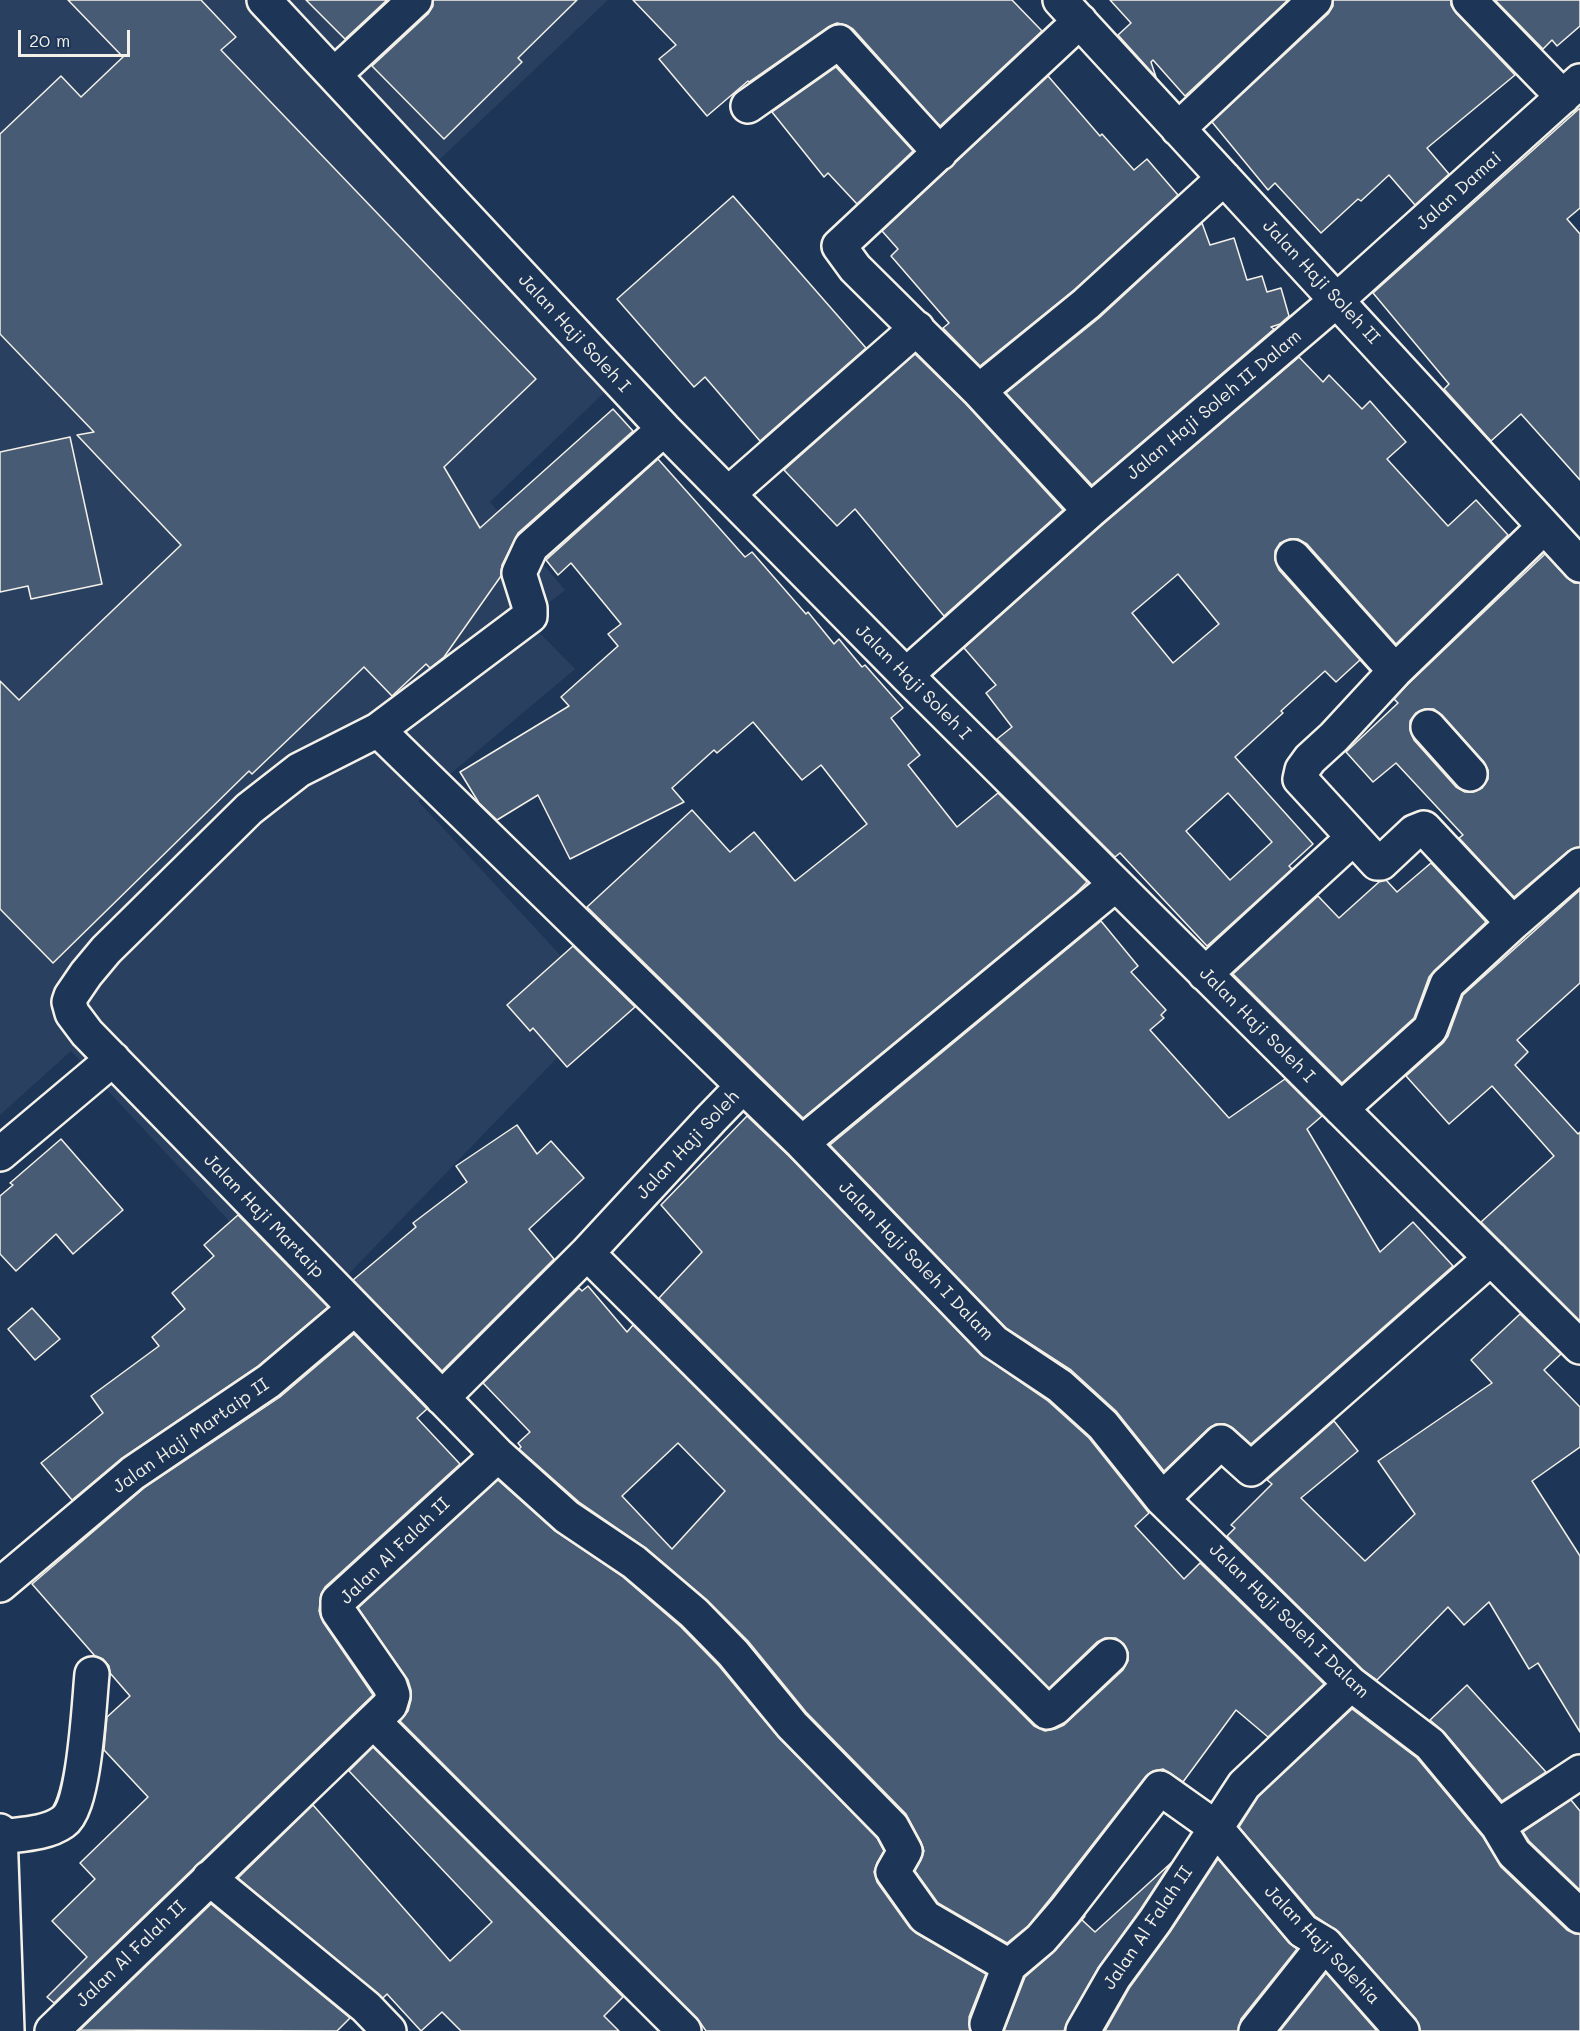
<!DOCTYPE html>
<html>
<head>
<meta charset="utf-8">
<style>
	body { margin:0 }
	#map { position:relative; width:1580px; height:2031px; overflow:hidden; background:#1d3557; font-family:Mali,sans-serif }
	canvas { display:block }
	.scale { position:absolute; left:18px; top:30px; width:112px; height:27px; box-sizing:border-box; border:3px solid #f4f1e8; border-top:0; padding-left:8px; font-size:18px; line-height:21px; white-space:nowrap; color:#f4f1e8; -webkit-text-stroke:4px #1d3557; paint-order:stroke }
</style>
</head>
<body>
<div id="map">
<canvas width="1580" height="2031"></canvas>
<div class="scale">20 m</div>
</div>
<script>
const ctx = document.querySelector('canvas').getContext('2d');
ctx.lineJoin = 'round';
function fillPath(path, color) { ctx.fillStyle = color; ctx.fill(path, 'evenodd'); }
function strokePath(path, color, width, dash) { ctx.strokeStyle = color; ctx.lineWidth = width; ctx.lineCap = dash ? 'butt' : 'round'; ctx.setLineDash(dash || []); ctx.stroke(path); }
function write(font, color, halo, rows, align = 'center') {
  ctx.font = font + ' Mali,sans-serif'; ctx.lineWidth = 5; ctx.setLineDash([]); ctx.textBaseline = 'middle'; ctx.strokeStyle = halo; ctx.fillStyle = color; for (const [text, x, y, turn = 0] of rows) {
    ctx.save(); ctx.translate(x, y); ctx.rotate((+turn || 0) * Math.PI / 180); ctx.textAlign = isNaN(turn) ? turn : align; if (halo) ctx.strokeText(text, 0, 0); ctx.fillText(text, 0, 0); ctx.restore();
  }
}
const built = new Path2D(`
	M0,0H608L418,180L610,387L490,502L565,590L527,620L575,669L418,801L607,1006L313,1311L71,1051L0,1115Z`);
const building = new Path2D(`
	M68,0H201L236,37L221,50L536,379L444,467L480,528L613,409L633,431L518,533L502,565L501,576L444,657L430,668L426,664L392,696L364,667L252,774L249,771L53,963L0,909V681L19,700L181,545L77,435L94,432L0,334V134L61,76L81,97L123,57Z
	M306,0H387L345,39Z
	M433,0H577L518,58L522,62L444,139L372,66L428,14L433,6Z
	M633,0H1012L1042,31L940,126L853,29L846,25L837,23L828,27L749,82L748,81L707,116L659,59L676,45Z
	M1110,0H1288L1185,96L1153,60L1151,62L1156,77L1118,35L1131,23Z
	M1333,0H1451V5L1456,13L1515,75L1427,148L1449,174L1415,205L1389,175L1361,201L1358,199L1321,233L1275,183L1268,190L1212,122L1328,14L1333,6Z
	M1495,0H1580V26L1557,46L1552,40L1543,49Z
	M836,67L913,151L857,204L828,173L824,177L772,112Z
	M1048,76L1100,136L1102,134L1134,170L1147,159L1178,195L1074,290L980,366L943,328L949,323L891,256L898,249L882,231Z
	M1580,108V208L1567,219L1580,234V480L1521,414L1491,441L1444,389L1449,384L1373,293Z
	M733,196L866,348L760,441L705,377L694,387L617,299Z
	M1202,223L1210,245L1234,238L1247,280L1262,276L1267,292L1281,288L1289,316L1280,324L1271,327L1274,329L1092,485L1006,393L1099,318Z
	M915,354L966,404L1063,510L944,616L855,509L837,526L784,470Z
	M1299,357L1323,382L1329,375L1362,409L1370,401L1406,442L1387,459L1448,526L1476,500L1508,535L1396,644L1307,544L1298,539H1290L1280,543L1275,551V560L1279,570L1370,671L1360,660L1336,682L1325,671L1281,711L1283,713L1235,757L1313,844L1289,866L1292,869L1207,946L1120,853L1115,857L997,739L1012,727L986,693L996,685L964,648L1102,525ZM1178,574L1219,624L1173,663L1132,613ZM1228,793L1272,842L1230,880L1186,831Z
	M70,437L102,584L31,599L28,586L0,592V452Z
	M658,459L745,557L752,552L806,614L808,612L834,644L839,639L862,667L865,665L903,708L891,718L920,755L908,765L957,827L998,793L1087,882L1076,893L803,1118L587,907L692,810L730,852L754,832L795,881L867,824L821,765L802,780L753,722L717,753L714,750L672,788L684,802L570,859L538,795L497,820L479,803L460,772L569,706L561,697L618,646L608,634L621,624L571,563L558,575L546,560Z
	M1545,554L1567,578L1574,583H1580V847L1568,851L1514,897L1459,838L1463,835L1396,763L1373,782L1346,752L1398,703L1394,699L1408,684ZM1425,709H1434L1442,715L1484,762L1488,770V779L1482,788L1473,792H1465L1456,787L1414,740L1410,730V721L1416,713Z
	M1431,863L1486,922L1434,971L1429,977L1414,1018L1342,1083L1233,974L1318,896L1339,918L1379,882L1386,880L1397,892Z
	M1580,890V983L1517,1040L1528,1052L1515,1065L1578,1134L1580,1132V1321L1481,1222L1554,1156L1492,1086L1449,1124L1406,1076L1443,1043L1448,1036L1463,995Z
	M1101,921L1138,966L1131,972L1166,1010L1161,1015L1164,1018L1150,1030L1229,1118L1285,1079L1322,1116L1307,1129L1380,1252L1413,1222L1453,1266L1251,1444L1233,1428L1225,1424H1216L1208,1429L1164,1471L1116,1411L1071,1370L1006,1328L830,1145Z
	M573,946L635,1007L567,1067L533,1028L530,1031L507,1005Z
	M747,1116L789,1156L981,1355L1048,1401L1089,1438L1149,1513L1135,1526L1184,1579L1200,1563L1324,1684L1268,1737L1236,1710L1183,1782L1163,1769L1153,1771L1146,1776L1050,1899L1028,1926L1007,1943L938,1903L915,1871L921,1860L924,1851L921,1842L906,1814L806,1712L748,1641L707,1600L646,1548L579,1502L519,1449L521,1447L518,1443L530,1432L483,1383L579,1288L582,1291L588,1286L627,1332L633,1325L1034,1726L1045,1731L1055,1729L1064,1725L1123,1670L1128,1661V1652L1124,1644L1116,1638H1105L1097,1642L1049,1688L659,1298L702,1252L661,1205ZM678,1443L725,1491L672,1549L622,1496Z
	M517,1125L537,1154L551,1141L584,1178L529,1229L554,1259L442,1371L353,1280L416,1227L413,1223L467,1182L456,1166Z
	M61,1139L123,1210L73,1254L56,1234L16,1271L0,1254V1196L13,1185L10,1183Z
	M238,1215L328,1307L258,1366L122,1458L72,1500L41,1463L103,1413L91,1396L159,1346L152,1337L185,1309L172,1293L214,1256L204,1245Z
	M32,1308L60,1339L35,1360L8,1329Z
	M1520,1314L1561,1354L1544,1370L1580,1407V1447L1532,1481L1580,1556V1732L1538,1663L1529,1669L1489,1602L1464,1625L1448,1607L1377,1680L1363,1670L1227,1536L1235,1528L1231,1525L1272,1484L1267,1480L1334,1421L1358,1451L1301,1498L1365,1561L1415,1514L1378,1461L1492,1383L1471,1360Z
	M354,1334L427,1409L417,1418L460,1464L325,1587L321,1594L319,1611L323,1622L373,1695L54,2003L47,1997L87,1957L52,1921L95,1879L80,1863L148,1797L104,1750L107,1717L130,1696L110,1673L109,1666L103,1659L95,1656L32,1584L144,1488L280,1397Z
	M498,1480L555,1531L623,1577L681,1627L719,1666L779,1738L877,1838L884,1851L877,1863L874,1872L877,1882L910,1928L916,1933L986,1974L969,2017L970,2031H706L697,2018L400,1721L408,1711L411,1700V1690L408,1680L358,1608Z
	M1467,1685L1546,1772L1502,1801L1444,1732L1430,1720Z
	M1352,1709L1417,1758L1483,1837L1501,1867L1567,1930L1575,1934H1580V2031H1420L1416,2019L1339,1932L1315,1916L1239,1827L1258,1797Z
	M373,1747L623,1997L604,2016L619,2031H461L442,2012L421,2031L387,1994L383,1998L238,1878L313,1805L450,1961L492,1922L349,1771Z
	M1571,1800L1580,1811V1890L1529,1841L1523,1832Z
	M1218,1859L1289,1943L1297,1949L1241,2019L1238,2031H1105L1130,1987L1170,1932Z
	M1171,1863L1140,1910L1098,1968L1067,2022L1064,2031H1004L1025,1977L1055,1951L1085,1916L1082,1920L1095,1932Z
	M211,1904L350,2018L337,2031L80,2030Z
	M1326,1973L1376,2030V2031H1280Z`);
const minor = new Path2D(`
	M264,0L664,429L906,675L1580,1347
	M1060,0L1580,565
	M1469,0L1563,97
	M1080,21L839,246L855,268L979,391L1090,511
	M334,75L415,0
	M748,106L839,42L940,153
	M1178,129L1315,0
	M979,391L1086,304L1224,178
	M728,494L917,328
	M1293,557L1395,671
	M906,675L1090,511L1337,300L1580,81
	M1428,727L1470,774
	M378,730L743,1086
	M1513,923L1424,828L1414,832L1381,863H1377L1300,779L1302,770L1310,759L1334,737L1395,671L1544,527
	M1205,974L1353,838
	M1341,1109L1430,1029L1447,984L1513,923L1580,865
	M802,1143L994,1342L1060,1386L1103,1425L1162,1499L1351,1684L1430,1744L1498,1826L1514,1853L1580,1916
	M0,1154L113,1059
	M587,1253L1047,1712L1055,1708L1110,1656
	M442,1398L587,1253L711,1119L743,1086L802,1143L1115,885
	M498,1455L567,1517L634,1562L694,1613L733,1653L792,1725L892,1827L905,1851L893,1872L925,1917L1009,1966
	M1162,1499L1221,1442L1251,1469L1491,1258
	M0,1585L133,1473L269,1381L354,1309
	M374,1722L684,2031
	M1498,1826L1580,1772
	M1,1837C21,1834 46,1834 63,1822C85,1807 89,1703 92,1674
	M209,1878L366,2007L389,2031
	M987,2024L1009,1966L1041,1939L1065,1911L1160,1788L1215,1827L1303,1931L1325,1944L1402,2031
	M52,2031L390,1705L393,1695L390,1686L338,1611V1601L498,1455L87,1033L72,1013L69,1002L71,996L86,974L106,950L249,809L299,770L378,730L530,616V608L519,573L531,547L664,429
	M1083,2031L1114,1977L1155,1921L1244,1785L1351,1684
	M1256,2031L1325,1944`);
const major = new Path2D(`
	M0,1831L7,2031`);
const streetNames = [
	["Jalan Damai",1459,191,-42],
	["Jalan Haji Soleh II",1321,282,47],
	["Jalan Haji Soleh I",574,333,47],
	["Jalan Haji Soleh II Dalam",1214,405,-40],
	["Jalan Haji Soleh I",913,682,45],
	["Jalan Haji Soleh I",1257,1025,45],
	["Jalan Haji Soleh",688,1145,-47],
	["Jalan Haji Martaip",264,1216,46],
	["Jalan Haji Soleh I Dalam",916,1261,46],
	["Jalan Haji Martaip II",191,1436,-35],
	["Jalan Al Falah II",395,1551,-44],
	["Jalan Haji Soleh I Dalam",1289,1621,44],
	["Jalan Al Falah II",1148,1928,-56],
	["Jalan Haji Solehia",1322,1945,46],
	["Jalan Al Falah II",131,1954,-44]
];
fillPath(built, '#2a4060');
fillPath(building, '#485b74');
strokePath(building, '#f4f1e8', 1.5);
strokePath(minor, '#f4f1e8', 38);
strokePath(major, '#f4f1e8', 38);
strokePath(minor, '#1d3557', 33);
strokePath(major, '#1d3557', 33);
write('18px', '#f4f1e8', '#1d3557', streetNames);
</script>
</body>
</html>
